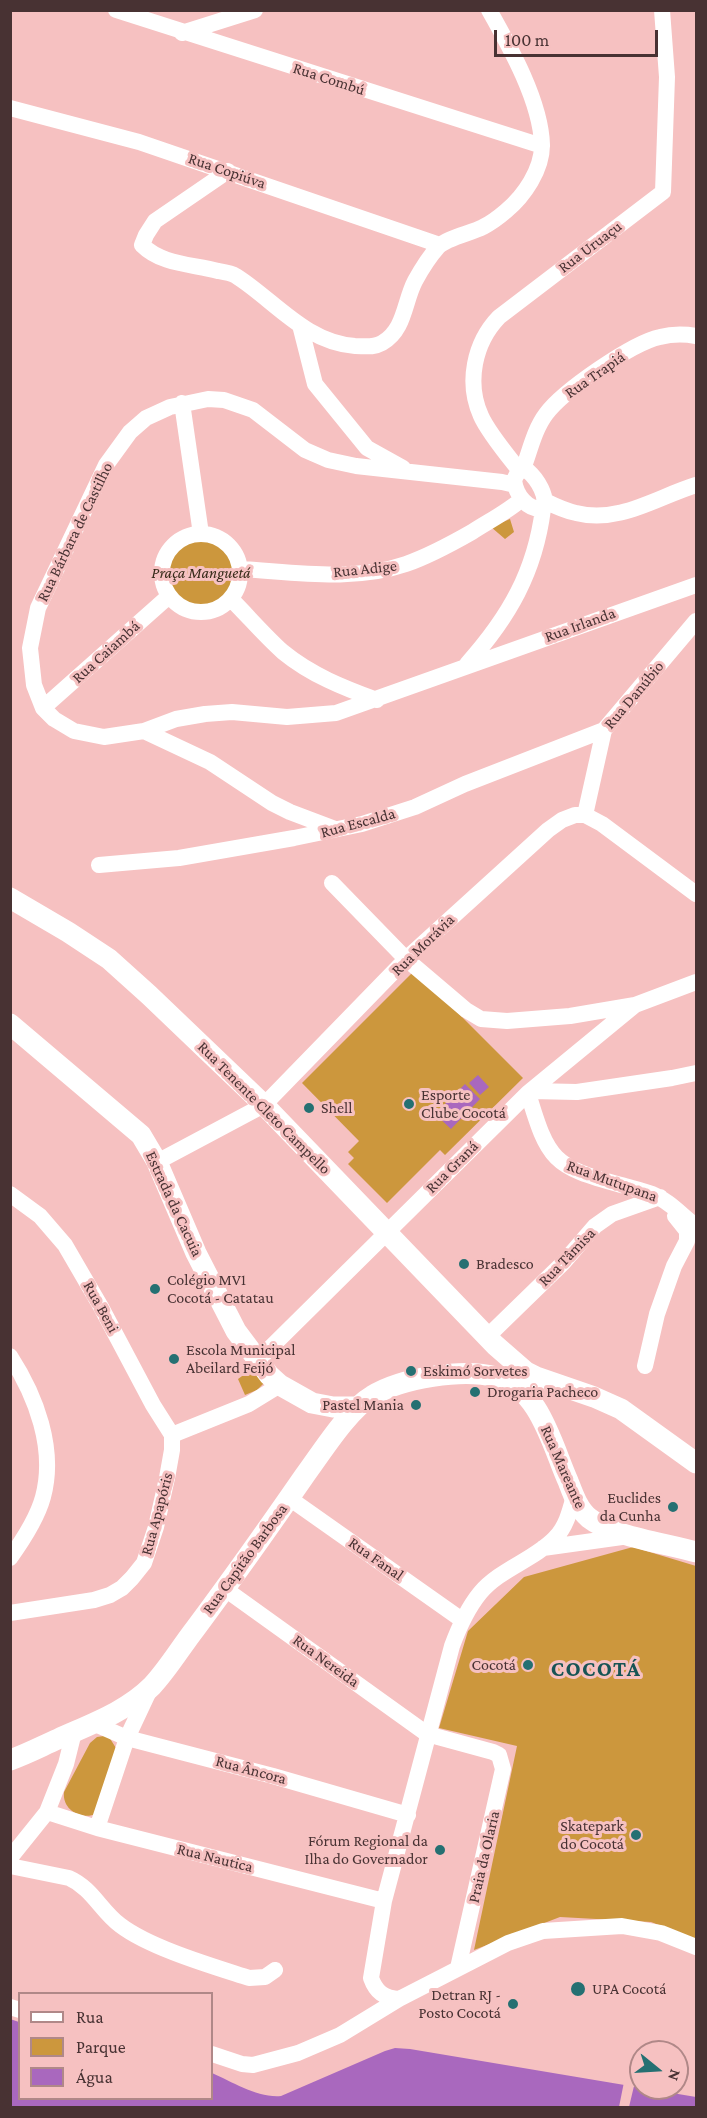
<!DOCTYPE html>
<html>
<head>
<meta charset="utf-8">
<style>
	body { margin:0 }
	#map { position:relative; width:707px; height:2118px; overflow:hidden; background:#f6c1c1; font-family:"Crimson Pro",serif }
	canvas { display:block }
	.frame { position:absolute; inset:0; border:12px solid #483233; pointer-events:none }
	.legend { position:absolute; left:18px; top:1992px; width:195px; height:108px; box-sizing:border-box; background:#f6c1c1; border:2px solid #b08888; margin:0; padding:8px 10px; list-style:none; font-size:18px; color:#483233 }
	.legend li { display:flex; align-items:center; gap:12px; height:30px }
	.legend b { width:30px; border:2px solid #b08888 }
	.north { position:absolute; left:629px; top:2040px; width:60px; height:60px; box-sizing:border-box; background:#f6c1c1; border:2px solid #b08888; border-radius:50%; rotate:108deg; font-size:16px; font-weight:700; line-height:24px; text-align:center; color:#483233 }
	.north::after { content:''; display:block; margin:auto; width:21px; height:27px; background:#257072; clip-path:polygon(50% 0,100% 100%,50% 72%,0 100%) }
	.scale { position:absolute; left:494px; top:30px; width:164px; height:27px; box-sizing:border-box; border:3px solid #483233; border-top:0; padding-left:8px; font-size:18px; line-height:21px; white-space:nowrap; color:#483233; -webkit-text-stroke:4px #f6c1c1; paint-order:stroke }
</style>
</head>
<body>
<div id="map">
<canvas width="707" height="2118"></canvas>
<div class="frame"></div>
<ul class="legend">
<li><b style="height:8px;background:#fff"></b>Rua</li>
<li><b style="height:16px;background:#cc973d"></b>Parque</li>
<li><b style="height:16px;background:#a968be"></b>Água</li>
</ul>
<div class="north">N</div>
<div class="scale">100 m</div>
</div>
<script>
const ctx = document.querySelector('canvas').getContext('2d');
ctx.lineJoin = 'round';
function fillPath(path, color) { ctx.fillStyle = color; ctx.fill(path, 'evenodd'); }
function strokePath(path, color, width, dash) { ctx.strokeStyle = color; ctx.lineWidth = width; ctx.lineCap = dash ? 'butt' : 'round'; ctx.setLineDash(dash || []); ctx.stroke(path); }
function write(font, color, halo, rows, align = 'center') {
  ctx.font = font + ' "Crimson Pro",serif'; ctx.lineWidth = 6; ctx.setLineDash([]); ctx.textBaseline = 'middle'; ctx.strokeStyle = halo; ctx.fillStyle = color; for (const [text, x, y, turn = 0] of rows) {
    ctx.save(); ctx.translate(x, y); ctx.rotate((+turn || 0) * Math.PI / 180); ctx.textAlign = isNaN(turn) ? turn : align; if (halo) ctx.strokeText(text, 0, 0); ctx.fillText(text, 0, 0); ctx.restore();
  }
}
const green = new Path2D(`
	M510,519L514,532L505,539L491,527Z
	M165 573a36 36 0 1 1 72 0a36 36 0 1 1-72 0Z
	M415,970L523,1078L445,1155L440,1150L387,1203L348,1164L354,1158L348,1152L359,1141L302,1083Z
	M253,1368L264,1383L257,1390L245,1395L238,1379Z
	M633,1547L696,1566V1939L651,1922L560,1917L474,1950L517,1746L439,1728L468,1631L524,1577Z
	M104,1736L109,1737L116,1748L96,1814C81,1820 62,1810 64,1792L90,1743L97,1737Z`);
const water = new Path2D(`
	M478,1075L489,1087L480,1095L469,1083Z
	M465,1084L480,1099L451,1129L435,1114Z
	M10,2019L19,2022L20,2098H212V2073C233,2082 257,2098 281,2096L385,2051L395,2048L410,2049L696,2097V2107H11Z`);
const pier = new Path2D(`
	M624,2082L635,2083L634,2086L629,2107H619Z`);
const minor = new Path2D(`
	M116,10L542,146
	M182,33L255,10
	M10,108L139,142L440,245
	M228,171L155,221L146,235L142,245C162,265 193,264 218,271C224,272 231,273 236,276C274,300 306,343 355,346C365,346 373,348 382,343C405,330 404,302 415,281C421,270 430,256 438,247C446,238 472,233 483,227C491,223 499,217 506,211C524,196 542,170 542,145C541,102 510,47 489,10
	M300,325L315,384L367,448L403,468
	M182,403L201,534
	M523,469C530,451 534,430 546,414C563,391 632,343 660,337C672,334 684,334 696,336
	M519,470C508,456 488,432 481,416C466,383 474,343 499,317L663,192L667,77L662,10
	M519,470L528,471C537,479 549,497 543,509C527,510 516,495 514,480Z
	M515,485L502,482L356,466L328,460L305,450L253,410L224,400L208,399L170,407L146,418L130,432L106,465L38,608L30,648L34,685L43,708L54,719L74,731L104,737L144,731L176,719L205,714L232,712L287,717L336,713L696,585
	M545,501C555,506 566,511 576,513C619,524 657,497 696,485
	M162 573a39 39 0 1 1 78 0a39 39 0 1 1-78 0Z
	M240,569C294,572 354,582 406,564C429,556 451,544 472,532C489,521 507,512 522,499
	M231,599C248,616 265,636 283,652C311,675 344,688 377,700
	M467,664C509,617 535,572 543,509
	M43,708L169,596
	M144,731L210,762L272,803L290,812L335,829
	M585,815L604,730L696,621
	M99,865L179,858L294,838L362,824L415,807L465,784L604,730
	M332,883L406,959L466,1010L481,1019L507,1021L570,1016L635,1005
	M531,1091L577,1092L672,1078L696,1073
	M528,1093C548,1160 553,1167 621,1185C631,1188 642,1190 652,1194C670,1201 681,1215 696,1226
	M157,1162L264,1105L406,959L548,830L562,820L575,815H585L602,824L696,894
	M10,1194L40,1216L65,1245L101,1307L153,1405L172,1435
	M488,1336L563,1263L595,1226L612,1214L660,1197
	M10,1356C36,1396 56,1449 43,1497C37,1519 23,1540 10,1558
	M258,1360L528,1093L635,1005L696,982
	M645,1366L657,1314L674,1266L687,1241V1231L675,1216
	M172,1435L249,1404L280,1385
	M289,1498L462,1620
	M543,1548L629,1536
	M225,1589L427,1734L493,1752L499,1755L503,1769L458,1968
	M10,1613L94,1600L110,1595L122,1588L132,1578L144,1563L156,1527L167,1478L172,1450V1435
	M95,1724L127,1738L273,1776L408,1815
	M47,1812L97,1828L384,1901
	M97,1828L127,1738L150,1689
	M10,1858L47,1812L66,1764L74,1732
	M10,1866L69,1878C92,1888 101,1911 120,1925C150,1948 212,1966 249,1978L265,1977L275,1970
	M399,1999C384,1998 376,1992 371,1978L384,1901L452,1646C459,1627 467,1609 480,1593C500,1569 534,1560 555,1538C566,1527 570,1511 574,1496
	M10,2007L20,2010
	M212,2054L242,2064L253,2065L298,2053L340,2035L399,1999L508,1943L543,1931L622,1926L661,1933L696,1947`);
const major = new Path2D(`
	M10,898L68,932L109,959L149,995L264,1105L495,1345L526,1372L536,1377L594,1397L621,1409L696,1463
	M10,1024L141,1135L157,1162L196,1253L236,1331L269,1375L280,1385L312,1403L333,1407H357
	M10,1760C27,1754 42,1746 58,1739C91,1724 126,1712 152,1686C168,1669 181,1647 195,1629C233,1578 269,1527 305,1475C322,1452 348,1410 372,1396C401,1378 463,1368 496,1377C539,1387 552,1445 568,1481C573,1494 578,1509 589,1518C613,1537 666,1543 696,1552`);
const markers = [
	[409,1104,6,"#257072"],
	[309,1108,6,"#257072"],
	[464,1264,6,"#257072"],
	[155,1289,6,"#257072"],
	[174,1359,6,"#257072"],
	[411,1371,6,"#257072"],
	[475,1392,6,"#257072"],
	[416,1405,6,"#257072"],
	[673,1507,6,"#257072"],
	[528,1665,6,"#257072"],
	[636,1835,6,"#257072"],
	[440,1850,6,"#257072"],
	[578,1989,8,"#257072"],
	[513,2004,6,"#257072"]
];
const streetNames = [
	["Rua Combú",329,79,18],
	["Rua Copiúva",227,171,19],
	["Rua Uruaçu",590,247,-37],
	["Rua Trapiá",595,375,-35],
	["Rua Bárbara de Castilho",75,532,-64],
	["Rua Adige",365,569,-6],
	["Rua Irlanda",580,625,-20],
	["Rua Caiambá",106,652,-42],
	["Rua Danúbio",634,695,-50],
	["Rua Escalda",358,823,-15],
	["Rua Morávia",423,945,-44],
	["Rua Tenente Cleto Campello",264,1108,45],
	["Rua Graná",452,1167,-45],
	["Rua Mutupana",612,1181,20],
	["Estrada da Cacuia",174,1204,65],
	["Rua Tâmisa",567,1257,-46],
	["Rua Beni",101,1307,61],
	["Rua Mareante",563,1467,66],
	["Rua Apapóris",157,1514,-75],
	["Rua Capitão Barbosa",245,1559,-54],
	["Rua Fanal",376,1559,35],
	["Rua Nereida",326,1661,36],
	["Rua Âncora",251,1770,15],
	["Praia da Olaria",484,1857,-77],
	["Rua Nautica",215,1858,14]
];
const parkNames = [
	["Praça Manguetá",201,573]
];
const poiNames = [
	["Esporte",421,1095],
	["Clube Cocotá",421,1113],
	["Shell",321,1108],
	["Bradesco",476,1264],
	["Colégio MV1",167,1280],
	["Cocotá - Catatau",167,1298],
	["Escola Municipal",186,1350],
	["Abeilard Feijó",186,1368],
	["Eskimó Sorvetes",423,1371],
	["Drogaria Pacheco",487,1392],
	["Pastel Mania",404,1405,"right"],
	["Euclides",661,1498,"right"],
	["da Cunha",661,1516,"right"],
	["Cocotá",516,1665,"right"],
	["Skatepark",624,1826,"right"],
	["do Cocotá",624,1844,"right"],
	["Fórum Regional da",428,1841,"right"],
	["Ilha do Governador",428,1859,"right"],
	["UPA Cocotá",592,1989],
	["Detran RJ -",501,1995,"right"],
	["Posto Cocotá",501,2013,"right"]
];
const districtNames = [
	["COCOTÁ",596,1669]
];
fillPath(green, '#cc973d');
fillPath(water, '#a968be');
fillPath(pier, '#f6c1c1');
strokePath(minor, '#fff', 16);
strokePath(major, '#fff', 21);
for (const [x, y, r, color] of markers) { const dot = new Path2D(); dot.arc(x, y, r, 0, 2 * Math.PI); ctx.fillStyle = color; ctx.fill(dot); strokePath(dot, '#f6c1c1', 2); }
write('16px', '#483233', '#f6c1c1', streetNames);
write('italic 16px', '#372b19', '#f6c1c1', parkNames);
write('16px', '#483233', '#f6c1c1', poiNames, 'left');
ctx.letterSpacing = '1.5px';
write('bold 22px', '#175455', '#f6c1c1', districtNames);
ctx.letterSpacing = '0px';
</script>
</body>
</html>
